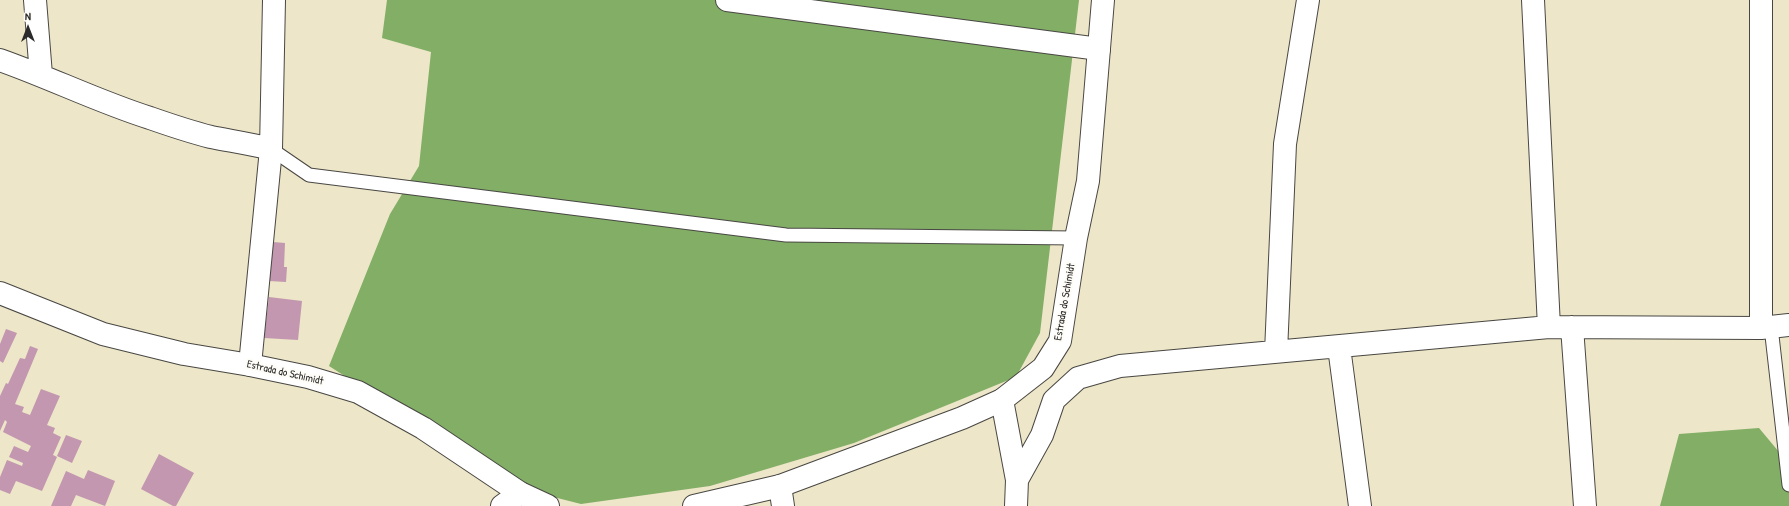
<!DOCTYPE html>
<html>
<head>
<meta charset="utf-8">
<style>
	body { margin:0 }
	#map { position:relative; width:1789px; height:506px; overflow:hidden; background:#ede6c8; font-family:"Patrick Hand",sans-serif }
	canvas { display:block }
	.north { position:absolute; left:8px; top:8px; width:40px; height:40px; -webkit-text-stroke:3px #fdfcf7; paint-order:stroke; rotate:0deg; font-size:11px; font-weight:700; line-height:16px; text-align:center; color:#2b2b2b }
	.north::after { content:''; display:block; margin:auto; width:14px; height:18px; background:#2b2b2b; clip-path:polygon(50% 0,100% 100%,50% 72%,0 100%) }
</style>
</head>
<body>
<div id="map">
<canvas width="1789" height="506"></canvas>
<div class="north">N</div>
</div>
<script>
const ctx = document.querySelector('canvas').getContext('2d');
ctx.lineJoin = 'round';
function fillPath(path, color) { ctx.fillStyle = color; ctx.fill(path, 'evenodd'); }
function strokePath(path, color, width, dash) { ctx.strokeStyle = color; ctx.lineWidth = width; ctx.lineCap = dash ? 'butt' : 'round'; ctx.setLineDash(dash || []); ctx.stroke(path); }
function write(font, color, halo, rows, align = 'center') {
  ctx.font = font + ' "Patrick Hand",sans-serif'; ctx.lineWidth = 4; ctx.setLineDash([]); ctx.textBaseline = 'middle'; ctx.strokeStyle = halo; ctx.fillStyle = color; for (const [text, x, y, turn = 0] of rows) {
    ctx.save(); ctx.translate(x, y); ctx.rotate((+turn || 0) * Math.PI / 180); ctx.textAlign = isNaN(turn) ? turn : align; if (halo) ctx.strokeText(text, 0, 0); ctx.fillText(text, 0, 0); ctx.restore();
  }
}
const forest = new Path2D(`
	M387,0H1079L1040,333L1016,377L854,443L710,486L581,504L522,489L329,366L390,214L419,166L431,52L382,38Z
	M1759,428L1789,464V506H1660L1679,434Z`);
const building = new Path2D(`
	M273,242L285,243L284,267H287L286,282L269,281Z
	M269,297L302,301L298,340L264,338Z
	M6,329L17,333L3,363L0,361V344Z
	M30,346L38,349L15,404L24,407L22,412L30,415L41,389L60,396L47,425L55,428L53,433L61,437L53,455L57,457L42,491L16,481L10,494L0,490V477L7,460L22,466L23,463L9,457L14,446L28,452L31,446L3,432L7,422L5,420L0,431V396L6,383L8,384L20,358L25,359Z
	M66,435L82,441L72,463L57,456Z
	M159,454L194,473L176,506H173L141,489Z
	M88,470L115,481L105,506L76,495L71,506H51L66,471L84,479Z`);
const service = new Path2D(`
	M271,149L309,175L786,235L1076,238
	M1771,327L1789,485`);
const minor = new Path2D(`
	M35,0L41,75
	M727,0L1099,49
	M1533,0L1549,327
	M0,60C51,78 99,102 150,118C170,125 191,132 211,137C231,141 251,144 271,149
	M1572,327L1585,506
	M1761,328L1789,325
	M1339,347L1360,506
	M1276,352L1285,144L1308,0
	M250,365L271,149L274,0
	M1002,400L1017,480L1016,506
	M1017,480L1042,435L1054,400L1078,378L1120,366L1549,327L1761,328V0
	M780,486L783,506
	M502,506L520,493`);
const tertiary = new Path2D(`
	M0,293L103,334L184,354L250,365L308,377L358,392L423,428L520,493L548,506
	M694,506L780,486L962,418L1002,400L1043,368L1060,341L1076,238L1088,181L1103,0`);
const streetNames = [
	["Estrada do Schimidt",1065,302,-80],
	["Estrada do Schimidt",285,373,13]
];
fillPath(forest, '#82ae66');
fillPath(building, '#c297af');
strokePath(service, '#484743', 15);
strokePath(minor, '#484743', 24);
strokePath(tertiary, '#484743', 24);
strokePath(service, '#fff', 13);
strokePath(minor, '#fff', 22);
strokePath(tertiary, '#fff', 22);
write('11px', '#2b2b2b', '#fdfcf7', streetNames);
</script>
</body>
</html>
